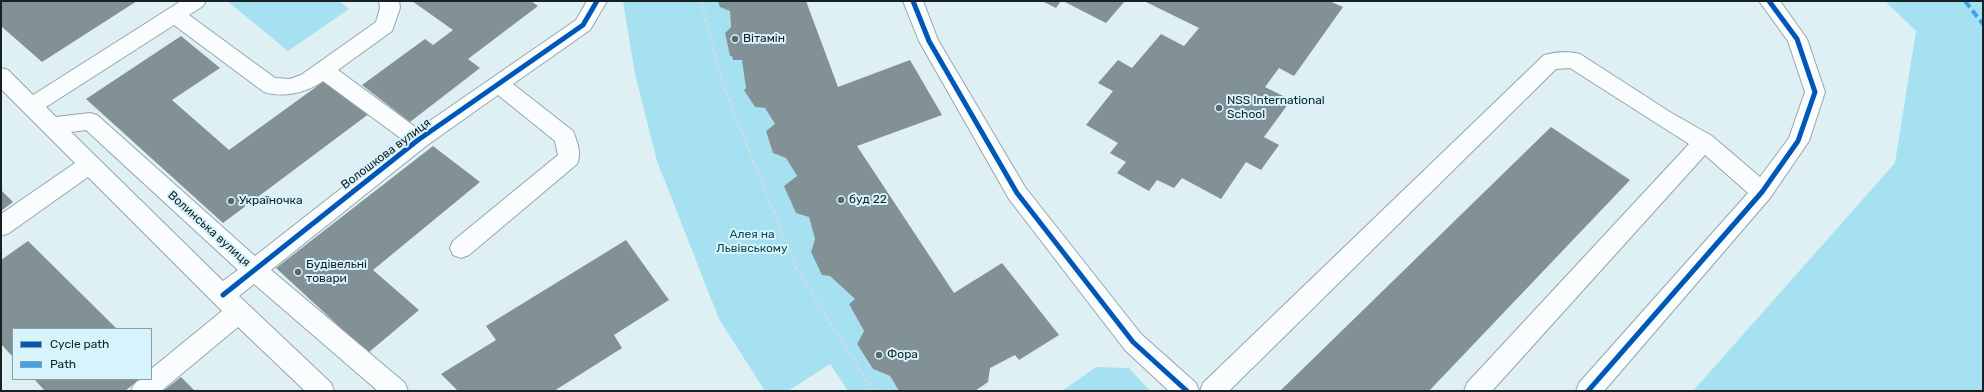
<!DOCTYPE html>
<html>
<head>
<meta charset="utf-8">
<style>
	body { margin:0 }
	#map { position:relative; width:1984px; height:392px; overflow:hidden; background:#dff0f5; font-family:Rubik,sans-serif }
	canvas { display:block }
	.frame { position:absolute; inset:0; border:2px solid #142125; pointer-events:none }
	.legend { position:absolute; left:12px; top:328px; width:140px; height:52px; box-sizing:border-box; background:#d7f4fd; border:1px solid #89a0a7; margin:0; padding:5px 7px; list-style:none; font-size:12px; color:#142125 }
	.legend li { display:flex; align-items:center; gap:8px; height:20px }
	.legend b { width:20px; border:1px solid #89a0a7 }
</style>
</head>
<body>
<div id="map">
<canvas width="1984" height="392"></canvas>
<div class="frame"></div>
<ul class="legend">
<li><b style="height:5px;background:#0057b8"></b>Cycle path</li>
<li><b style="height:5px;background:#3da2eb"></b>Path</li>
</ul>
</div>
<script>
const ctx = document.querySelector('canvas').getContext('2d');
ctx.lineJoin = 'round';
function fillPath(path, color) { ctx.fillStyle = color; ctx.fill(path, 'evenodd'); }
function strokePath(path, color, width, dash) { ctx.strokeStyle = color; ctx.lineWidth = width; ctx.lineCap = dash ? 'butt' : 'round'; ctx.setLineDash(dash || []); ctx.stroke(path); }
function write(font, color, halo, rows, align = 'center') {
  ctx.font = font + ' Rubik,sans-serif'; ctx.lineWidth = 4; ctx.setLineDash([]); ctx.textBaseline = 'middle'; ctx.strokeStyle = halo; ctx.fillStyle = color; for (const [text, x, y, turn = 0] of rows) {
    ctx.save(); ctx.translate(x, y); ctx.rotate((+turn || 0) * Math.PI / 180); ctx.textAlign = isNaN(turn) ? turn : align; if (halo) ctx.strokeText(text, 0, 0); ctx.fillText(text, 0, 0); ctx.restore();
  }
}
const green = new Path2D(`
	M227,1H339L349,9L288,51Z
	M623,1H723L730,8L731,27L725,33L730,56L742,57L747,93L755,107L765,108L775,124L766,131L776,154L786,158L798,178L809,217L815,239L811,252L830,276L855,299L849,304L864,331L857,344L873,369L890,376L899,391H848L830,364L788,391H765L719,319L657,161L635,74Z
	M1885,1H1983V391H1693L1895,163L1916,31Z
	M1096,367L1129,368L1150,391H1062Z`);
const building = new Path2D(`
	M1,1H137L42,62L1,26Z
	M412,1H531L538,6L468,59L480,68L410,122L362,85L425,39L433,45L453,30Z
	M718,1H806L838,87L910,60L942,115L857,146L954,293L1002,263L1059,335L1019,360L1015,355L990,368L988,382L975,391H899L890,376L873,369L857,344L864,331L849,304L855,299L830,276L822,275L811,252L815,239L809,217L796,213L784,186L797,176L786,158L773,153L766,131L775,124L765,108L755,107L744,90L746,88L742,60H733L732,56H730L725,33L731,27L730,11L720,7Z
	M1042,1H1061L1056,8Z
	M1063,1H1125L1106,23Z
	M1144,1H1329L1343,7L1294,76L1279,68L1265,87L1291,100L1264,137L1279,145L1261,170L1246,162L1221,199L1182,178L1174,188L1157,180L1149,191L1117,173L1126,162L1110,153L1118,143L1086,125L1113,91L1098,83L1118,60L1132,68L1161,34L1184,46L1199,28Z
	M181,36L220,68L172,100L229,150L327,79L370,113L223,223L86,99Z
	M1551,127L1630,180L1429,391H1280Z
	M433,146L480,182L373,270L419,310L368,353L276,268Z
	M1,190L13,202L1,211Z
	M626,240L669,300L614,335L622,348L554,391H458L441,374L496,340L486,326Z
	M28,241L117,329H13V357L1,344V260Z
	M181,377L195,391H163Z
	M34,379H140L125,391H45Z`);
const path = new Path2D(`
	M701,1L724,88L797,269L873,391`);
const minor = new Path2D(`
	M181,1H206L203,6L189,15L275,78L290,79L301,75L376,22L380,8L379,1H399L400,8L392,31L338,70L418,129L576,20L587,1H607L590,30L513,84L573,131C577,141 582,154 577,164L469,255L461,258L453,255L450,248L453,241L558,155L555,141L498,95L426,146L271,270L405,383L408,391H378L254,284L239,296L331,383L334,391H305L238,327L161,391H131C136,380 139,379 151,379V369L222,311L88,177L9,233L1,236V214L75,163L1,89V68L8,70L33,95ZM174,25L264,92C284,98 306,93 323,81L403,140L255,256L97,115L90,113L56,117L46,107ZM86,130L238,270L223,281L71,132Z
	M903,1H923L938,40L1025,187L1141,334L1196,383L1199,391H1169L1125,350L1009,199L919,41Z
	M1759,1H1780L1807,39L1825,92L1809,141L1770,198L1604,391H1576L1579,383L1748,193L1705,155L1492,391H1464L1467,383L1689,144L1570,68L1556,69L1229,391H1200L1203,383L1544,55C1555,52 1569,51 1580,54L1670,112L1712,136L1760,177L1789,138L1805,92L1788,41Z`);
const quiet = new Path2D(`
	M1965,1L1983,24`);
const cycleway = new Path2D(`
	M913,1L929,41L1017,193L1133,342L1187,391
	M223,295L418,140L583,25L597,1
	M1588,391L1762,192L1798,141L1815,92L1797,39L1769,1`);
const markers = [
	[735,39,4,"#5b696e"],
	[1219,108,4,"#5b696e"],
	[841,200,4,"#5b696e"],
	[231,201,4,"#5b696e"],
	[298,272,4,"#5b696e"],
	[879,355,4,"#5b696e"]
];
const poiNames = [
	["Вітамін",743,39],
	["NSS International",1227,101],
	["School",1227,115],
	["буд 22",849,200],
	["Україночка",239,201],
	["Будівельні",306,265],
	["товари",306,279],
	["Фора",887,355]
];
const streetNames = [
	["Волошкова вулиця",386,154,-37],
	["Волинська вулиця",209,229,42]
];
const parkNames = [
	["Алея на",752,235],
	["Львівському",752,249]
];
fillPath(green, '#a6e1f1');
fillPath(building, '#829196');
strokePath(minor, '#97a5a9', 2);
strokePath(path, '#d5dadc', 2.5, [3, 3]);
fillPath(minor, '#fafdfe');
strokePath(quiet, '#3da2eb', 4, [8, 4]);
strokePath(cycleway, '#0057b8', 5);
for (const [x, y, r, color] of markers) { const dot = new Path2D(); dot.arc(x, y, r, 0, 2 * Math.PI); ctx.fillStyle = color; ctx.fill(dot); strokePath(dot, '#d7f4fd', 1.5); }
write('12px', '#142125', '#d7f4fd', poiNames, 'left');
write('12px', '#142125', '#d7f4fd', streetNames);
write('12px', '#0c4856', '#d7f4fd', parkNames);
</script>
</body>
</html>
